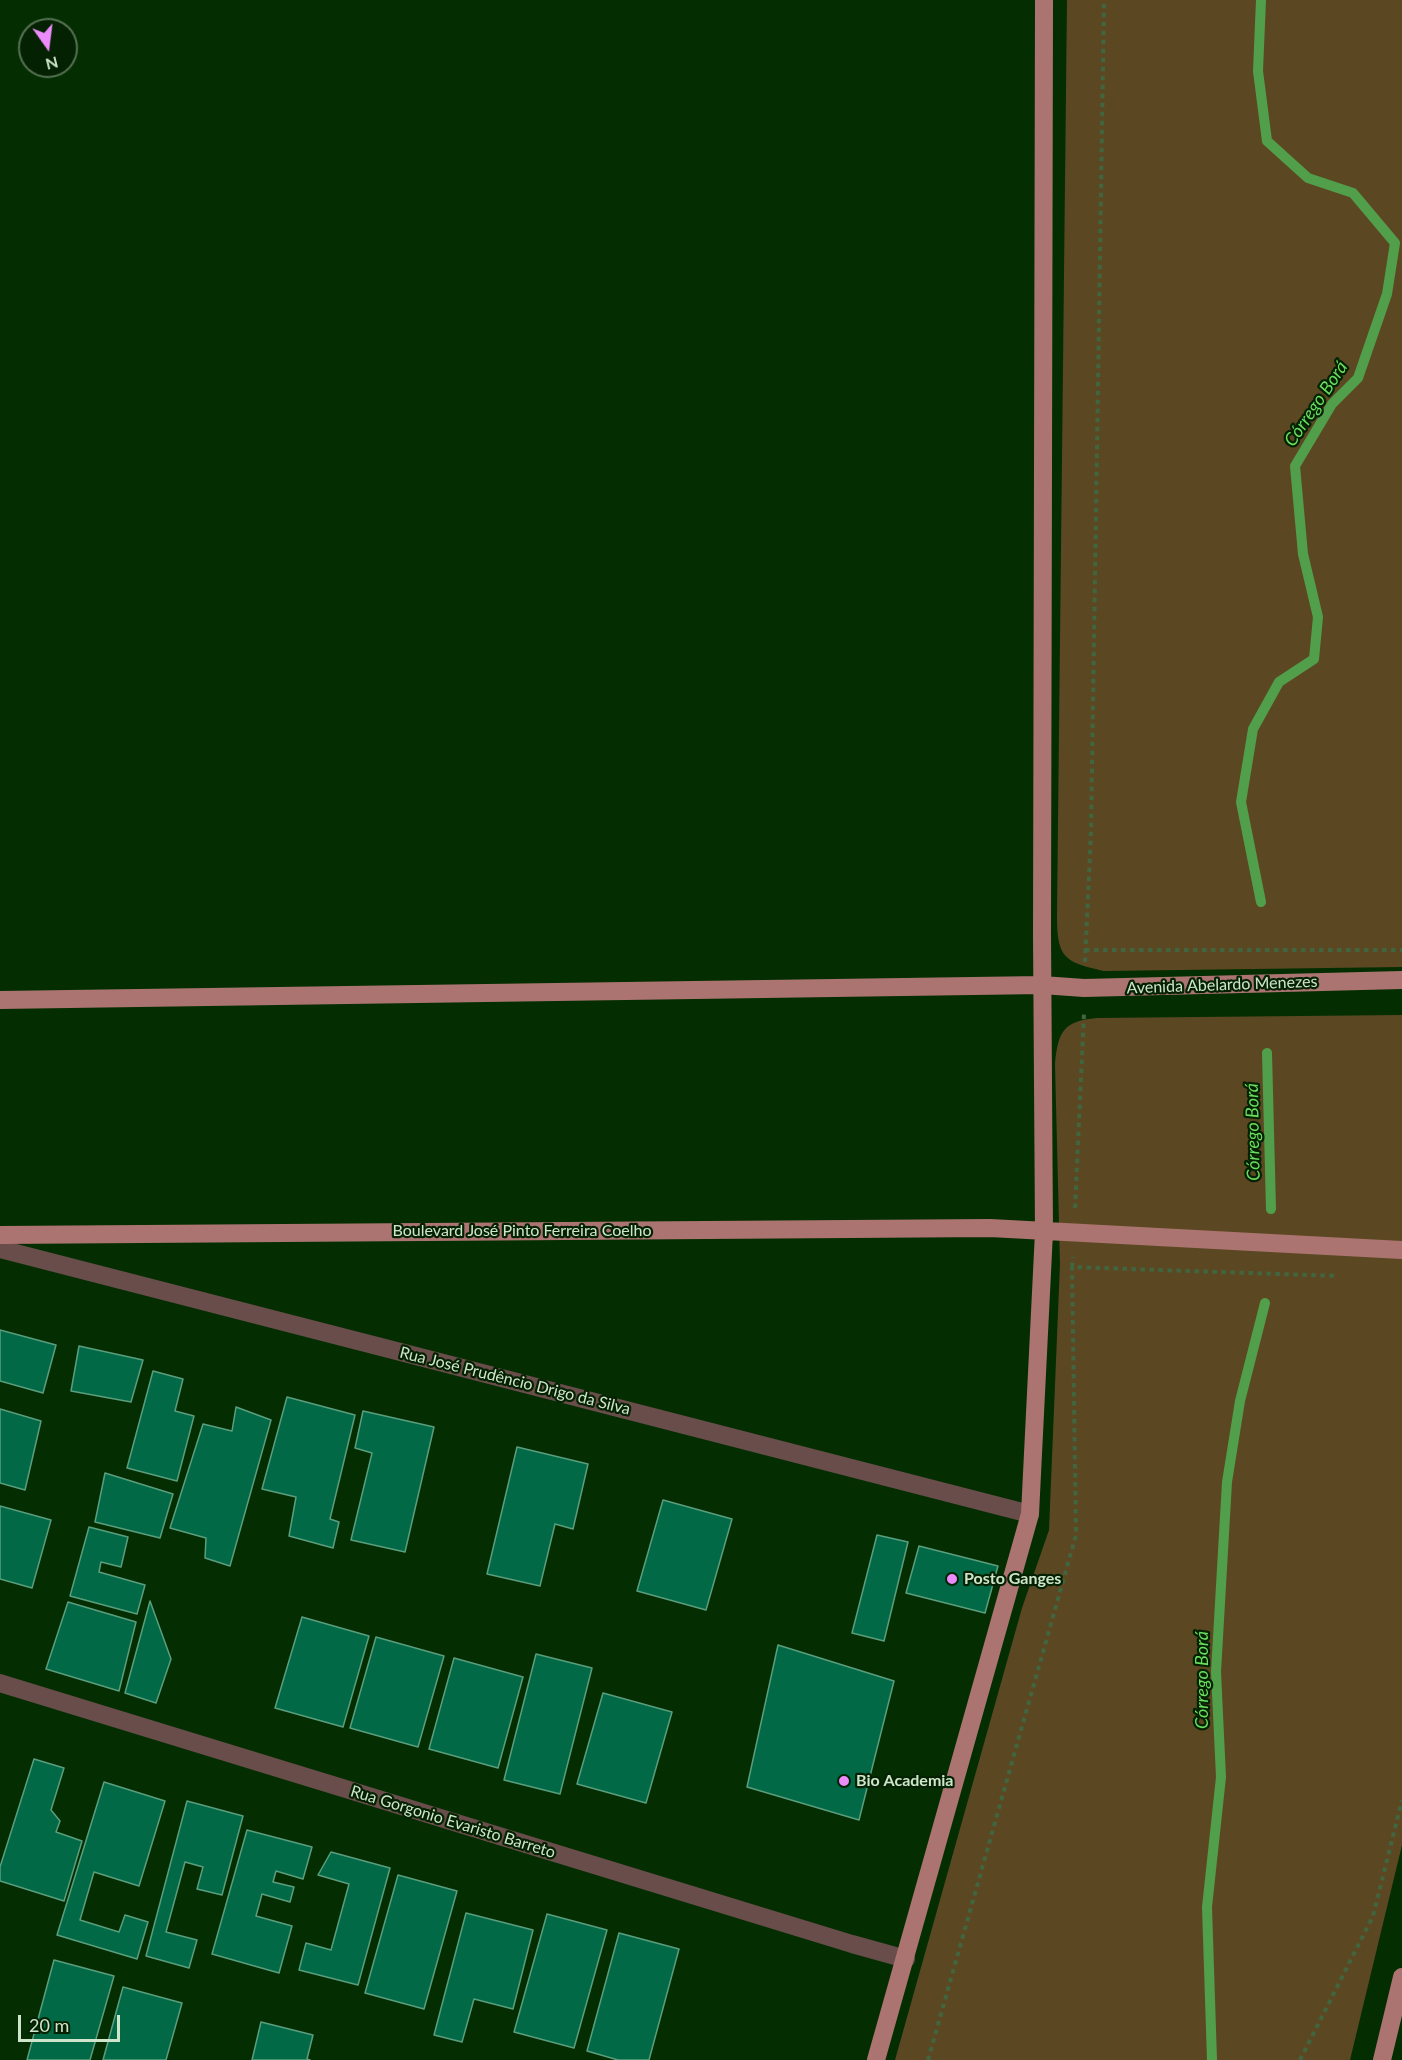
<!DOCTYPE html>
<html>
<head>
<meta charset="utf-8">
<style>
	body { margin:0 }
	#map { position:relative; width:1402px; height:2060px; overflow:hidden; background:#042e01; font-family:Lato,sans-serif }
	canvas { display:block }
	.north { position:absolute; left:18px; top:18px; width:60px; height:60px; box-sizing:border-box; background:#042202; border:2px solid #557052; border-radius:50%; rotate:166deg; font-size:16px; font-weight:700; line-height:24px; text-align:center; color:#cee5cb }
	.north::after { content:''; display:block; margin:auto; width:21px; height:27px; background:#ec8cfb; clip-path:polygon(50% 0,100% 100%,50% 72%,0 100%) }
	.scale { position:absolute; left:18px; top:2015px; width:102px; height:27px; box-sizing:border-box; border:3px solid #cee5cb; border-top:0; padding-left:8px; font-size:18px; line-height:21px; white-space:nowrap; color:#cee5cb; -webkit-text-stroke:4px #042202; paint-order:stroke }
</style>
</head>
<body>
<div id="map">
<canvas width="1402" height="2060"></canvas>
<div class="north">N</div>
<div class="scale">20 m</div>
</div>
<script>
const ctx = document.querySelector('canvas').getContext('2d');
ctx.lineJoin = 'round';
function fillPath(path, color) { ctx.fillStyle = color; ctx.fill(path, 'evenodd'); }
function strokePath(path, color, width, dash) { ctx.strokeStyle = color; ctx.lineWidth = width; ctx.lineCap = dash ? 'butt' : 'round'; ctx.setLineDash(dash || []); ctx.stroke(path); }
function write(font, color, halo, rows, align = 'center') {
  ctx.font = font + ' Lato,sans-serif'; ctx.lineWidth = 4.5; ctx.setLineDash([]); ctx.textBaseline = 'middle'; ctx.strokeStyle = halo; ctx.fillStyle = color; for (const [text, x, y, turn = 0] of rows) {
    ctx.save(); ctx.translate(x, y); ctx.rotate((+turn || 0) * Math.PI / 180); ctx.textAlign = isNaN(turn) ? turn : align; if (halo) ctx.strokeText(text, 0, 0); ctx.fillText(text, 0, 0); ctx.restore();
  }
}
const green = new Path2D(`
	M1067,0H1402V967L1104,971C1064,962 1057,958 1057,915Z
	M1402,1015V1845L1350,2060H895L1022,1608L1049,1530L1060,1264L1055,1064C1058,1032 1063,1021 1097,1018Z`);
const stream = new Path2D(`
	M1261,902L1241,802L1253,729L1279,682L1314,659L1318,617L1303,554L1295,466L1332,404L1358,378L1387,294L1395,243L1353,193L1308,178L1267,141L1258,71L1261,0
	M1267,1053L1271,1209
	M1212,2060L1207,1907L1221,1777L1216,1672L1227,1482L1240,1401L1265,1303`);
const building = new Path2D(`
	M0,1330L56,1345L43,1393L0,1381Z
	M79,1346L143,1360L131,1402L71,1391Z
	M153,1371L183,1379L175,1411L194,1416L177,1481L127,1468Z
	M287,1397L355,1415L330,1519L339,1522L333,1548L289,1536L296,1497L262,1489Z
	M236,1407L271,1420L230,1566L205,1558L206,1538L170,1528L203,1424L232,1431Z
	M0,1409L41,1421L25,1490L0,1483Z
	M363,1411L434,1427L405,1552L351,1540L372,1453L355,1448Z
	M517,1447L588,1464L573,1529L555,1524L540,1586L487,1574Z
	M105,1473L173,1494L160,1538L95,1522Z
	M663,1500L732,1519L706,1610L637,1591Z
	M0,1506L51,1520L32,1588L0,1579Z
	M89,1527L128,1537L121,1567L101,1562L99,1572L145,1585L137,1614L70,1596Z
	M877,1535L908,1542L884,1641L852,1633Z
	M919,1546L998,1566L985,1613L906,1593Z
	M150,1601L171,1659L156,1703L125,1693Z
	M68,1602L136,1622L119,1691L46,1669Z
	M302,1617L369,1636L343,1727L275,1708Z
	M376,1637L444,1656L418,1747L350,1728Z
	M778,1645L894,1681L859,1820L747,1787Z
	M536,1654L592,1668L560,1794L504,1780Z
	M454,1658L523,1677L498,1768L429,1749Z
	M603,1693L672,1712L646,1803L577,1784Z
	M34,1759L64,1768L51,1810L60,1821L56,1832L82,1841L64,1901L0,1881V1867Z
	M104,1782L165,1801L139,1886L94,1872L80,1920L119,1932L125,1915L148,1922L137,1959L57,1935Z
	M187,1801L243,1816L222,1895L197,1889L203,1867L185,1862L166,1932L197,1940L189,1968L146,1956Z
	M247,1830L312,1847L303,1879L276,1871L273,1882L294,1887L290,1902L262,1894L256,1916L292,1926L279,1973L212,1954Z
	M331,1852L390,1868L358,1985L299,1970L306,1943L331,1950L349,1884L318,1875Z
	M398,1875L457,1891L424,2009L365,1993Z
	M466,1913L533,1930L513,2009L474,1999L462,2042L434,2035Z
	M547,1914L607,1930L574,2048L514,2032Z
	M619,1933L679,1949L649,2060H618L587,2051Z
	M54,1960L114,1976L90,2060H27Z
	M123,1987L182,2003L166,2060H103Z
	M261,2022L313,2035L307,2059L310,2060H252Z`);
const path = new Path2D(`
	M1085,950H1402
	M1085,962L1091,832L1104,0
	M1075,1208L1084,1014
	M1072,1267L1073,1257
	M928,2060L1076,1535L1072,1267L1338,1276
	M1300,2060L1373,1916L1402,1800`);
const street = new Path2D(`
	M0,1249L1030,1514
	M0,1683L852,1944L906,1959`);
const primary = new Path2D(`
	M0,1000L1042,985L1084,988L1402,980
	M0,1235L990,1228L1402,1250
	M876,2060L1030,1514L1044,1232L1042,933L1044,0
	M1382,2060L1402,1977`);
const markers = [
	[952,1579,6,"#ec8cfb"],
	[844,1781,6,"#ec8cfb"]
];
const streetNames = [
	["Avenida Abelardo Menezes",1222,985,-2],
	["Boulevard José Pinto Ferreira Coelho",522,1231],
	["Rua José Prudêncio Drigo da Silva",515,1381,14],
	["Rua Gorgonio Evaristo Barreto",453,1822,17]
];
const poiNames = [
	["Posto Ganges",964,1579],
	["Bio Academia",856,1781]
];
const waterNames = [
	["Córrego Borá",1316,404,-56],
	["Córrego Borá",1253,1132,-91],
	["Córrego Borá",1202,1680,-90]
];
fillPath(green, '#5b4823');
strokePath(stream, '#519f4a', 10);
fillPath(building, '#026946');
strokePath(building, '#5a9e7d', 1.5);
strokePath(path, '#41653e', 4, [4.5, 4.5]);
strokePath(street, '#694d4b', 18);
strokePath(primary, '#ac7471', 18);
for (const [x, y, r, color] of markers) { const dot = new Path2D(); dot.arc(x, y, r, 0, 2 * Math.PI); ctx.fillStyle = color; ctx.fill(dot); strokePath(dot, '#042202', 2); }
write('16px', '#cee5cb', '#042202', streetNames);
write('bold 16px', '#cee5cb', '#042202', poiNames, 'left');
write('italic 18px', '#6ade5f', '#042202', waterNames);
</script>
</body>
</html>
